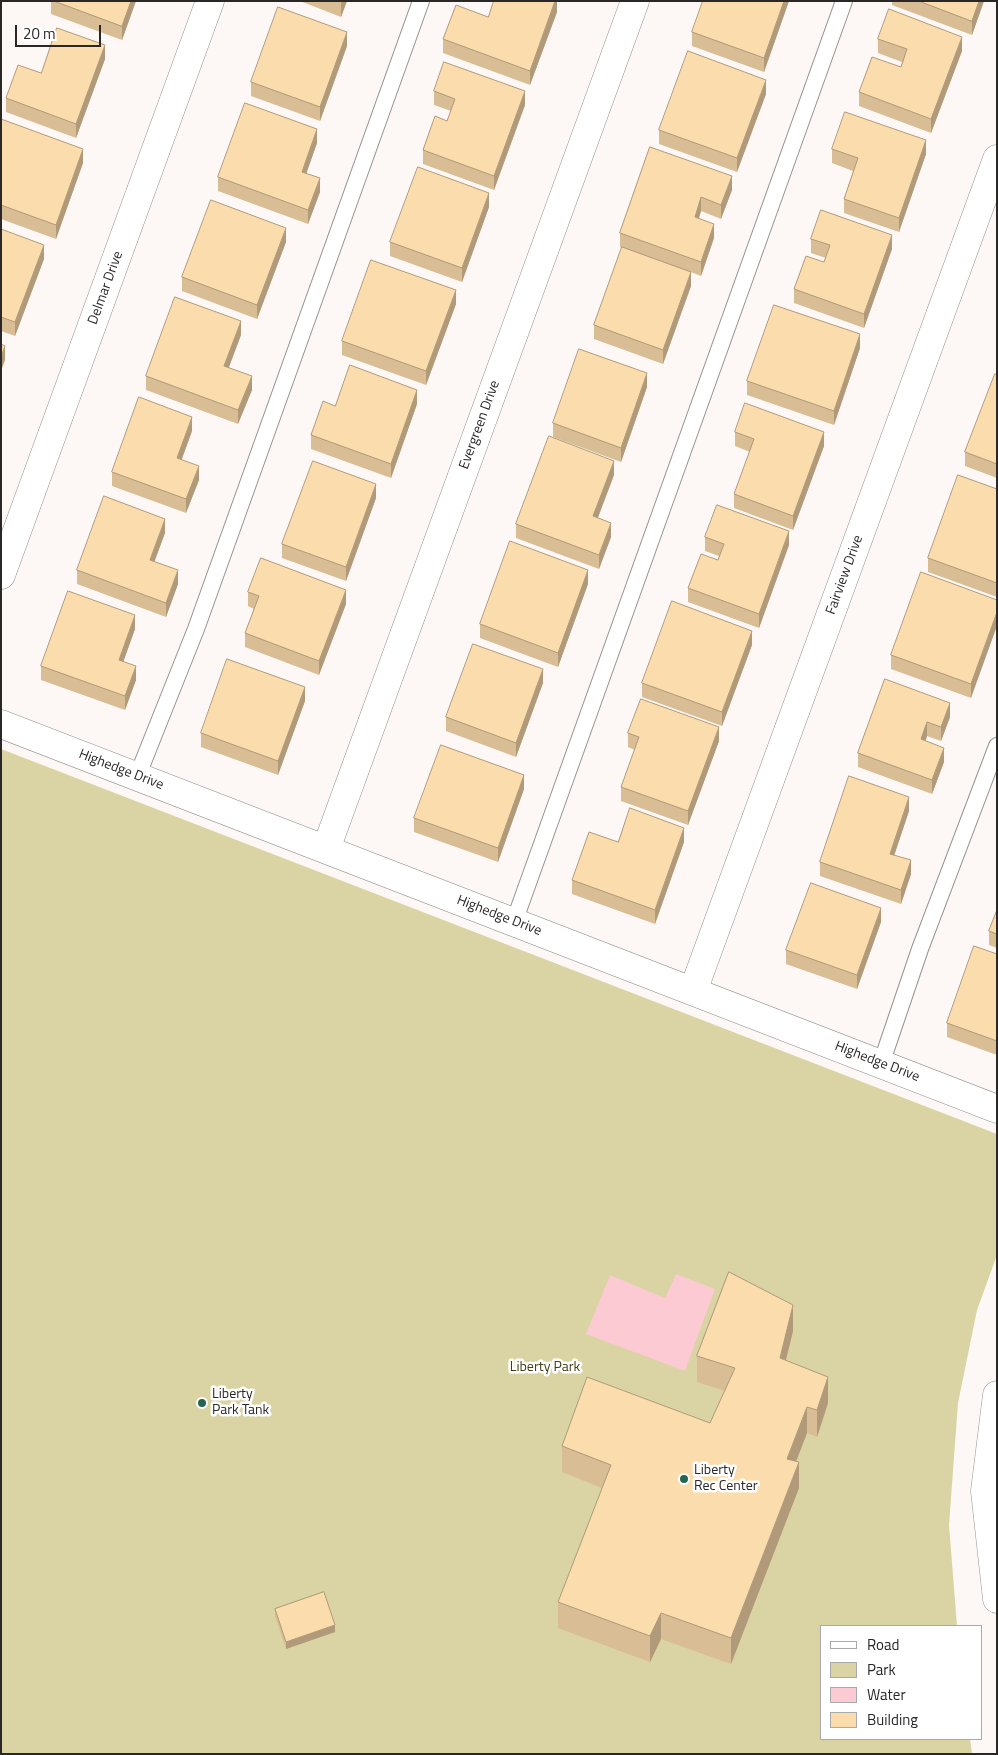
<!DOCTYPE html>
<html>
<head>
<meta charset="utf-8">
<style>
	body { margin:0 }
	#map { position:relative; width:998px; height:1755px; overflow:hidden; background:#fdf8f5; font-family:"Titillium Web",sans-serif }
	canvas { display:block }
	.frame { position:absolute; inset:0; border:2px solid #2a2827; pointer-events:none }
	.legend { position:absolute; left:820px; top:1625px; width:162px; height:115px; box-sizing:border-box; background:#fff; border:1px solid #aaa9a9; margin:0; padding:6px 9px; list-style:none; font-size:15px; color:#2a2827 }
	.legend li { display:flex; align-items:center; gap:10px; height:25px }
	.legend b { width:25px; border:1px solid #aaa9a9 }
	.scale { position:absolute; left:15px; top:25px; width:86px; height:22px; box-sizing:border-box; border:2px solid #2a2827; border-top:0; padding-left:6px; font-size:15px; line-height:18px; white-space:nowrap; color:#2a2827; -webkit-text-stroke:4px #fff; paint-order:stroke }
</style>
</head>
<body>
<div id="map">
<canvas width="998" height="1755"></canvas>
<div class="frame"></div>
<ul class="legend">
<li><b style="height:6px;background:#fff"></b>Road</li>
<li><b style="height:14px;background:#dad3a3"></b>Park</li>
<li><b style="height:14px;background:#fbcad2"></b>Water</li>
<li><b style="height:14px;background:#fbdcad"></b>Building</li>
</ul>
<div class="scale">20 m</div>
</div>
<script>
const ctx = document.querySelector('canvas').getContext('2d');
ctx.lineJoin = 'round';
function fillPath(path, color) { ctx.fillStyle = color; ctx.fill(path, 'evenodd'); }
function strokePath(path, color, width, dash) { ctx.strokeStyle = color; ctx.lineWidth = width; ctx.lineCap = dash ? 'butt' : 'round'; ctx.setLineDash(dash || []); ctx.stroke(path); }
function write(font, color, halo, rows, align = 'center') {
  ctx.font = font + ' "Titillium Web",sans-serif'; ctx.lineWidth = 5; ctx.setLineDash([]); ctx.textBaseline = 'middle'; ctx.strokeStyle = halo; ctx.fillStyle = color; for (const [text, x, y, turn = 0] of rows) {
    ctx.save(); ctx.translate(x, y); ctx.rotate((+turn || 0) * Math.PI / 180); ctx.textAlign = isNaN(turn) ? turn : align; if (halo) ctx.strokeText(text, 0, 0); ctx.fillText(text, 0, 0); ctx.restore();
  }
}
const green = new Path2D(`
	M1,749L997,1134V1255L977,1310L958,1403L949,1525L957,1626H822V1739H970L972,1754H1Z`);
const water = new Path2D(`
	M676,1274L715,1289L685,1371L586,1334L610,1275L665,1298Z`);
const service = new Path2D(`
	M137,777L196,629L421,1
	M514,922L844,1
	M881,1064L920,949L997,746`);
const minor = new Path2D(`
	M1,575L210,1
	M1,724L997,1109
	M326,849L635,1
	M693,991L997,159`);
const tertiary = new Path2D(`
	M997,1395L985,1491L997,1599`);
const wall = new Path2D(`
	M51,1H136L122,40L51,14Z
	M300,1H347L341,17Z
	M557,1V12L530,85L443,53V39L488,17Z
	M789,1L764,72L692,46V32Z
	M892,1H984L972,35L892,5Z
	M878,39L962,51L931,133L859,106V92L901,67L902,62L878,53Z
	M347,46L320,121L251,96V82Z
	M105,59L76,138L6,112V98L41,73Z
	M434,91L525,105L494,190L423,164V150L447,121L451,111L434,105Z
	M766,94L737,172L659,144V130Z
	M1,119L83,163L56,239L1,219Z
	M317,143L306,173L320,192L308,224L218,191V177Z
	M650,147L732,190L721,219L701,211L699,218L714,238L701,276L691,272V286L663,364L594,339V325L622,248L620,247V233Z
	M832,149L926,154L899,232L844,213V199L853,171L832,163Z
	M489,207L462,282L390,256V242Z
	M1,229L44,259L15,336L1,331Z
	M811,239L892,249L864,328L794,303V289L824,262L826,258L811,253Z
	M286,242L257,319L182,291V277Z
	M456,304L426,385L342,355V341Z
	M241,335L229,367L252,390L238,424L146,390V376Z
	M860,348L834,425L747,395V381Z
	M997,374V478L965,466V452Z
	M647,387L621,462L553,437V423Z
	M417,404L391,478L311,449V435L335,406Z
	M192,431L182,459L199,480L186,513L112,486V472Z
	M735,432L824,446L793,530L734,508V494L750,452L735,446Z
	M614,475L598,518L611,537L599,569L516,538V524Z
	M997,489V597L928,572V558Z
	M376,498L346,581L282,558V544Z
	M165,533L154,561L178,584L166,617L77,584V570Z
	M705,537L789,545L759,628L688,602V588L718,560L719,556L705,551Z
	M588,584L558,667L480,638V624Z
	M248,592L346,604L319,675L245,647V633L254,609L248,606Z
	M997,600L971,698L891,669V655Z
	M135,629L123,662L136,680L125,710L41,680V666Z
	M752,645L722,726L642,697V683Z
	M885,679L950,717L941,741L927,736L926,741L944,762L932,794L858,767V753Z
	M543,683L516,757L446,731V717Z
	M305,701L278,775L201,747V733Z
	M628,733L719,741L688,825L621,801V787L635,750L628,747Z
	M524,789L498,862L414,832V818Z
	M909,811L894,855L911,874L901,904L820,876V862Z
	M618,842H684L655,924L572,894V880Z
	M997,910V948L989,945V931Z
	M881,922L857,989L786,964V950Z
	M997,954V1055L947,1037V1023Z
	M793,1331L786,1360L828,1403L817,1437L807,1433L796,1461L799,1488L731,1664L661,1639L650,1662L558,1628V1602L602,1488L562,1472V1446L710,1423L725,1391L697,1382V1356Z
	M275,1609L335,1632L286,1649L275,1616Z`);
const shadedWall = new Path2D(`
	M131,1H136L122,40V26Z
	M342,1H347L341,17V3Z
	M555,1H557V12L530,85V71Z
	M784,1H789L764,72V58Z
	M979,1H984L972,35V21Z
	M347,32V46L320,121V107Z
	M962,37V51L931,133V119Z
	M105,45V59L76,138V124Z
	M766,80V94L737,172V158Z
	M525,91V105L494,190V176Z
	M317,129V143L302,186V172Z
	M926,140V154L899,232V218Z
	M83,149V163L56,239V225Z
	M732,176V190L721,219V205Z
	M320,178V192L308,224V210Z
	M489,193V207L462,282V268Z
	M701,197V211L695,231V217Z
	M714,224V238L701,276V262Z
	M286,228V242L257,319V305Z
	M892,235V249L864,328V314Z
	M44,245V259L15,336V322Z
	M691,272V286L663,364V350Z
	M456,290V304L426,385V371Z
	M241,321V335L224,380V366Z
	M860,334V348L834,425V411Z
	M5,346V360L1,371V357Z
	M647,373V387L621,462V448Z
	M252,376V390L238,424V410Z
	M417,390V404L391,478V464Z
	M192,417V431L177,472V458Z
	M824,432V446L793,530V516Z
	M614,461V475L593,530V516Z
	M199,466V480L186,513V499Z
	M376,484V498L346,581V567Z
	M165,519V533L150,574V560Z
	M611,523V537L599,569V555Z
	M789,531V545L759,628V614Z
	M178,570V584L166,617V603Z
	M588,570V584L558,667V653Z
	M346,590V604L319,675V661Z
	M997,612V626L971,698V684Z
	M135,615V629L119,674V660Z
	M752,631V645L722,726V712Z
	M136,666V680L125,710V696Z
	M543,669V683L516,757V743Z
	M305,687V701L278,775V761Z
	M950,703V717L941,741V727Z
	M927,722V736L921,753V739Z
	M719,727V741L688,825V811Z
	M944,748V762L932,794V780Z
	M524,775V789L498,862V848Z
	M909,797V811L890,868V854Z
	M684,828V842L655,924V910Z
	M911,860V874L901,904V890Z
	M881,908V922L857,989V975Z
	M793,1305V1331L780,1384V1358Z
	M828,1377V1403L817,1437V1410Z
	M807,1407V1433L787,1485V1459Z
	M799,1462V1488L731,1664V1638Z
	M661,1613V1639L650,1662V1636Z
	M335,1625V1632L286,1649V1642Z`);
const building = new Path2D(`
	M54,1H131L122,26Z
	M494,1H555L530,71L443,39L456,5L488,17Z
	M703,1H784L764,58L692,32Z
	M919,1H979L972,21Z
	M278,7L347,32L320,107L251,82Z
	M889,9L962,37L931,119L859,92L872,57L901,67L907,49L878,39Z
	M57,28L105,45L76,124L6,98L18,65L41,73Z
	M688,51L766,80L737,158L659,130Z
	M444,62L525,91L494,176L423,150L435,116L447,121L455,99L434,91Z
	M245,103L317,129L302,172L320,178L308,210L218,177Z
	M845,112L926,140L899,218L844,199L858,158L832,149Z
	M1,119L83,149L56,225L1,205Z
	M650,147L732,176L721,205L701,197L695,217L714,224L701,262L620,233Z
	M418,167L489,193L462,268L390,242Z
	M211,200L286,228L257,305L182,277Z
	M821,210L892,235L864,314L794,289L806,256L824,262L830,245L811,239Z
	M1,229L44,245L15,322L1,317Z
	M622,247L691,272L663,350L594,325Z
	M371,260L456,290L426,371L342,341Z
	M175,297L241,321L224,366L252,376L238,410L146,376Z
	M774,305L860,334L834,411L747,381Z
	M1,344L5,346L1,357Z
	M579,349L647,373L621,448L553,423Z
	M350,365L417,390L391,464L311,435L323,401L335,406Z
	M995,374H997V464L965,452Z
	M139,397L192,417L177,458L199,466L186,499L112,472Z
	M745,403L824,432L793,516L734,494L754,439L735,432Z
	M549,436L614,461L593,516L611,523L599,555L516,524Z
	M313,461L376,484L346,567L282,544Z
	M958,475L997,489V583L928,558Z
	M104,496L165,519L150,560L178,570L166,603L77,570Z
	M717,505L789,531L759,614L688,588L701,554L718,560L724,544L705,537Z
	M510,541L588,570L558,653L480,624Z
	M261,558L346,590L319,661L245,633L259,596L248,592Z
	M921,572L997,600V612L971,684L891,655Z
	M68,591L135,615L119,660L136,666L125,696L41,666Z
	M672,601L752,631L722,712L642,683Z
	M473,644L543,669L516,743L446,717Z
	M227,659L305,687L278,761L201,733Z
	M885,679L950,703L941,727L927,722L921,739L944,748L932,780L858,753Z
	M641,699L719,727L688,811L621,787L639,737L628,733Z
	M441,745L524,775L498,848L414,818Z
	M849,776L909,797L890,854L911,860L901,890L820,862Z
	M630,808L684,828L655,910L572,880L589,832L618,842Z
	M811,883L881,908L857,975L786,950Z
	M997,910V934L989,931Z
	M974,946L997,954V1041L947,1023Z
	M729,1272L793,1305L780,1358L828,1377L817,1410L807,1407L787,1459L799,1462L731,1638L661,1613L650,1636L558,1602L611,1465L562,1446L587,1377L710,1423L735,1368L697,1356Z
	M324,1592L335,1625L286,1642L275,1609Z`);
const markers = [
	[202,1403,5,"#256552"],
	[684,1479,5,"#256552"]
];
const streetNames = [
	["Delmar Drive",106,288,-70],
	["Evergreen Drive",480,425,-70],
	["Fairview Drive",845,575,-70],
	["Highedge Drive",121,770,21],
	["Highedge Drive",499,916,21],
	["Highedge Drive",877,1062,21]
];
const parkNames = [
	["Liberty Park",545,1368]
];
const poiNames = [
	["Liberty",212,1395],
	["Park Tank",212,1411],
	["Liberty",694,1471],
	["Rec Center",694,1487]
];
fillPath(green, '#dad3a3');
fillPath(water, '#fbcad2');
strokePath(service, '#979390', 18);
strokePath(minor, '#979390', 29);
strokePath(tertiary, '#979390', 29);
strokePath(service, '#fff', 16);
strokePath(minor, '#fff', 28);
strokePath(tertiary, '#fff', 28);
fillPath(wall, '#d8bd95');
fillPath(shadedWall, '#b09a79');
fillPath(building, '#fbdcad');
strokePath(building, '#b09a79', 1);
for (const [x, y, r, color] of markers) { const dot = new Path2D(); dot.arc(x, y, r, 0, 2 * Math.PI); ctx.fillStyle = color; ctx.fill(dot); strokePath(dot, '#fff', 2); }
write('14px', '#2a2827', '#fff', streetNames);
write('14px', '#443e15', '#fff', parkNames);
write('14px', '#2a2827', '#fff', poiNames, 'left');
</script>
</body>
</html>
